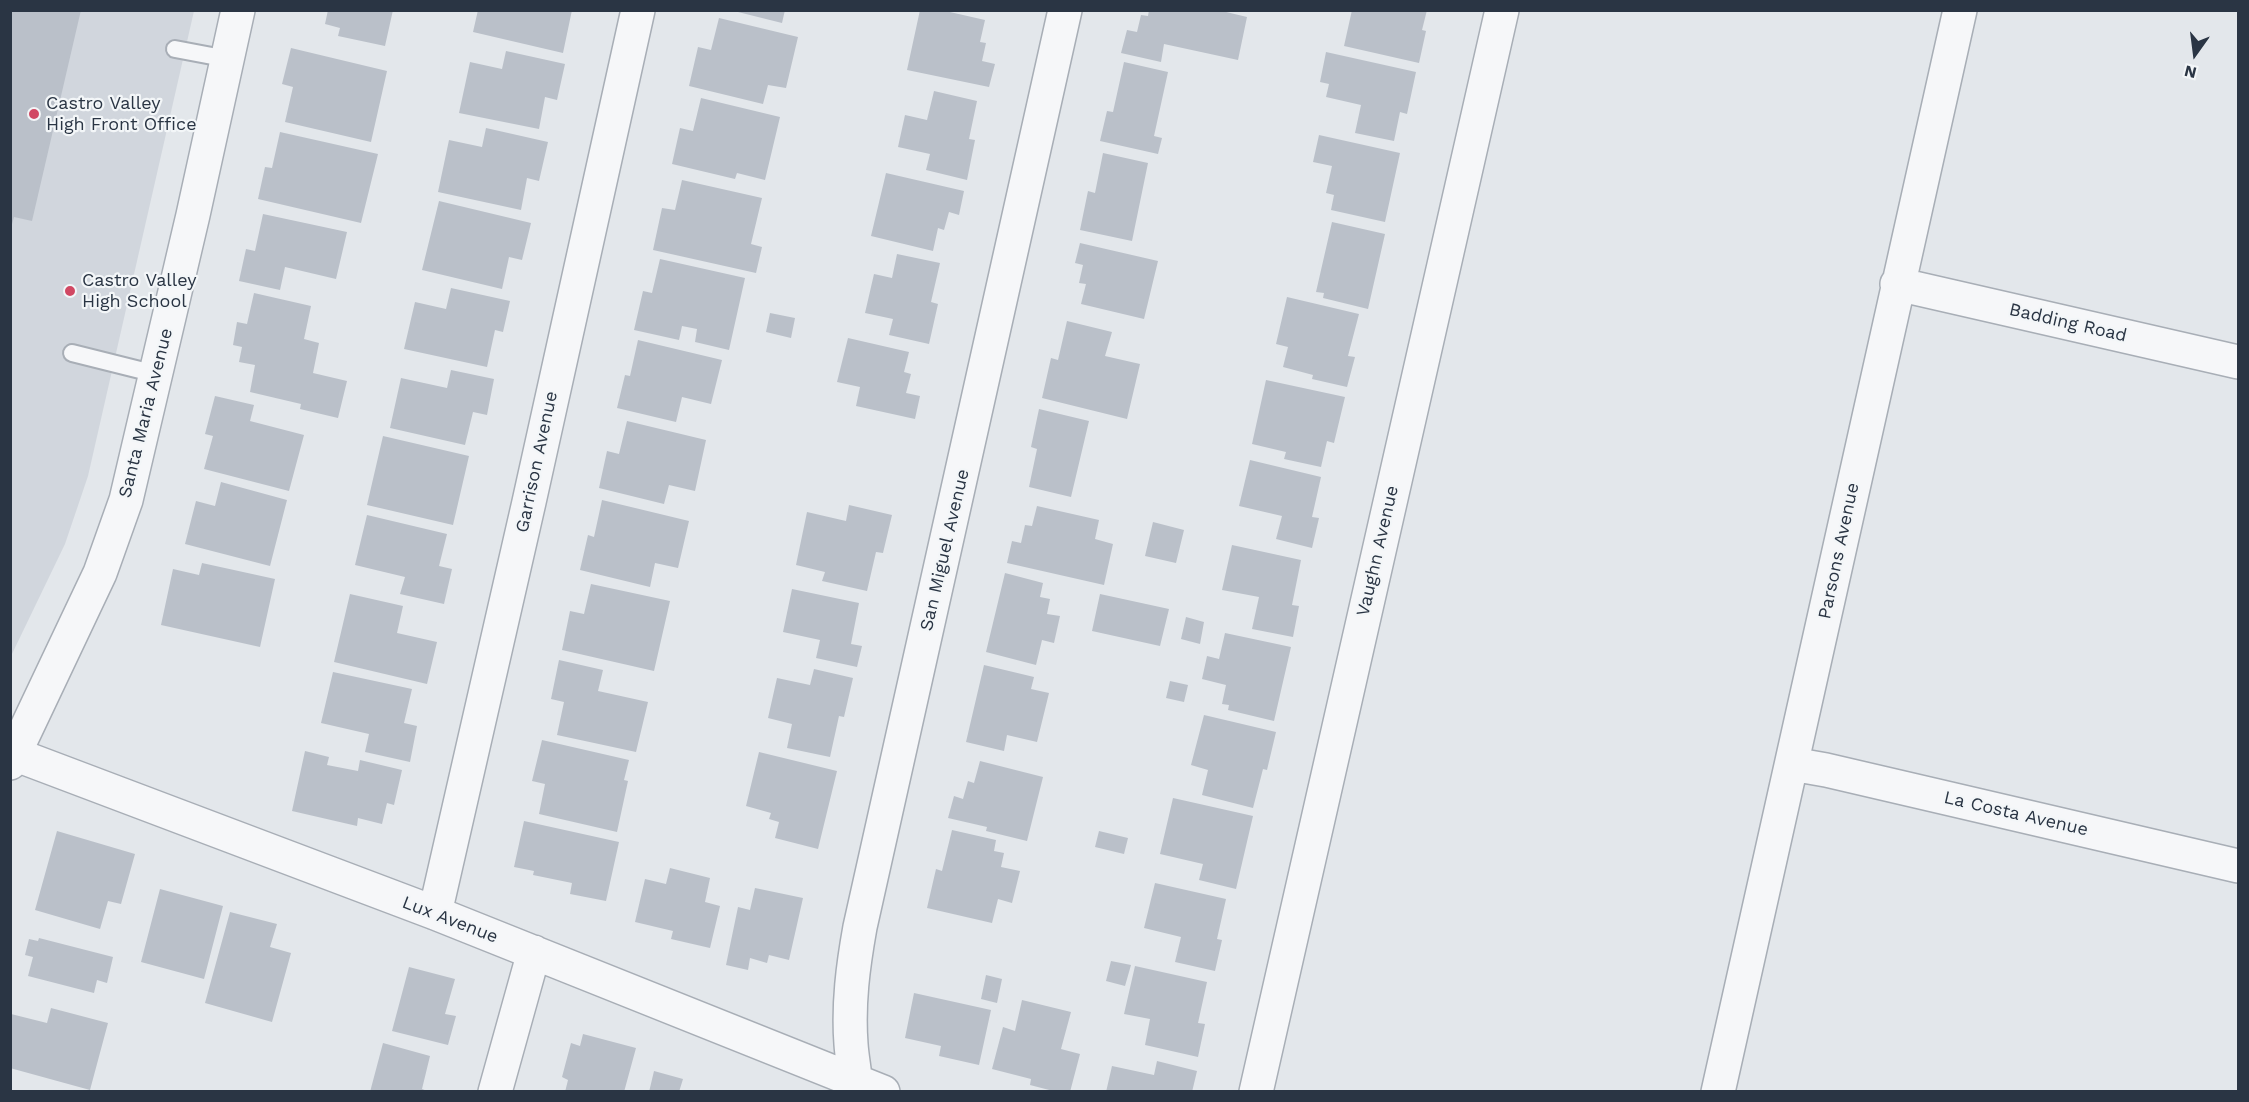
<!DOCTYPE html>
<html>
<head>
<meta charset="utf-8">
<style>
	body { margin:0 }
	#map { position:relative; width:2249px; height:1102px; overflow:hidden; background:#e3e7eb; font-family:"Work Sans",sans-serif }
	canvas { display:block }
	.frame { position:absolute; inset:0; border:12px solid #2a3544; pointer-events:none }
	.north { position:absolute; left:2165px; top:24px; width:60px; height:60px; -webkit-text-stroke:4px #f3f6f8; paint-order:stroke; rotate:194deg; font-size:16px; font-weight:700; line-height:24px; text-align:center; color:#2a3544 }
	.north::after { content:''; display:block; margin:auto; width:21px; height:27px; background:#2a3544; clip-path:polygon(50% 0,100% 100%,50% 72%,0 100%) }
</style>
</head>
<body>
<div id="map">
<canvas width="2249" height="1102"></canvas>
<div class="frame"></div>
<div class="north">N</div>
</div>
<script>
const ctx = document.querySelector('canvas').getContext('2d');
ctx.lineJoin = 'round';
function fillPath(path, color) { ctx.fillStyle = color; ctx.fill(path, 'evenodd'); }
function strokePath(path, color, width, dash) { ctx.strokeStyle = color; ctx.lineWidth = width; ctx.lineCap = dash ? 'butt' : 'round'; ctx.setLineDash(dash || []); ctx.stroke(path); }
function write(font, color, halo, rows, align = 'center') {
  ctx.font = font + ' "Work Sans",sans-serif'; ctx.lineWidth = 4.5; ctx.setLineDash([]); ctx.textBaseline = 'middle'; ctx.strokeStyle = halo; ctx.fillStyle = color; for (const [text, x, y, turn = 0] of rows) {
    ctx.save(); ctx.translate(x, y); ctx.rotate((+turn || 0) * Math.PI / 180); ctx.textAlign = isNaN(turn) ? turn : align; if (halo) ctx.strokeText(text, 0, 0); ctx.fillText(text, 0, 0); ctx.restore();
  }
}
const built = new Path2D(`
	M11,11H194L88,476L65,544L11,656Z`);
const building = new Path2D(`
	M10,10H81L32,221L14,217L11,228Z
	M328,10H393L385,46L338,36L340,28L325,24Z
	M478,10H572L563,53L473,32Z
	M730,10H785L782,23Z
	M920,10H941L985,20L980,42L986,43L982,61L995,64L989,87L907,70Z
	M1149,10H1218L1247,17L1238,60L1164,44L1161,62L1121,53L1127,30L1137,32L1141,15L1148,16Z
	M1352,10H1427L1422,30L1426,31L1419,63L1344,46Z
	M719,18L798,37L786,88L768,85L763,104L689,86L698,47L711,50Z
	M291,48L387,71L371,142L285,122L293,87L282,84Z
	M506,51L565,64L557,100L545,97L539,129L459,113L470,62L502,69Z
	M1326,52L1416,72L1407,114L1400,112L1394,141L1355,133L1361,105L1326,97L1329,84L1320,82Z
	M1124,62L1168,72L1154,136L1162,138L1158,154L1100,141L1107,111L1113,112Z
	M934,91L977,101L969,139L975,140L967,180L926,170L930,154L898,147L905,115L927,120Z
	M701,98L780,117L765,180L737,173L735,179L672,164L680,128L693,131Z
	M486,128L548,142L539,181L527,178L521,210L438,192L449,140L482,147Z
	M280,132L378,154L361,223L258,199L265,167L272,168Z
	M1319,135L1400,153L1385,222L1331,210L1334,195L1326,193L1332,166L1313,162Z
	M1103,153L1148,163L1132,241L1080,230L1088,191L1095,193Z
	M886,173L964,191L959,215L949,212L944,230L938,228L933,251L871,236Z
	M682,180L762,198L751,244L762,247L756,273L653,250L662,208L675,210Z
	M439,201L531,223L522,260L509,257L502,289L422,270Z
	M263,214L347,232L336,279L285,267L280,290L239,281L246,249L255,251Z
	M1332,222L1385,234L1368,309L1323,298L1324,293L1316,292Z
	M1080,243L1158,261L1144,319L1081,304L1086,284L1079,283L1083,265L1075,263Z
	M897,254L940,263L931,302L938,304L929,344L889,335L893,319L865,313L874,274L892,278Z
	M660,259L745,278L729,350L695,342L697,329L682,326L679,340L634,330L643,291L652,293Z
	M451,288L510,301L503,332L495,330L487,367L404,349L415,302L446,309Z
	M254,293L311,306L304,339L319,343L313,373L347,381L338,418L300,409L301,404L250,392L255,365L239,362L242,347L233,345L237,322L247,324Z
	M1287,297L1359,314L1348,356L1355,357L1347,387L1312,379L1313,375L1283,367L1288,347L1276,344Z
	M770,313L795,318L791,338L766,332Z
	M1067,321L1112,332L1105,356L1140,364L1127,419L1042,398L1051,358L1058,360Z
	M848,338L909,352L904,372L911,374L906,393L920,396L915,419L856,406L860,387L837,382Z
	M638,340L722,360L711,404L682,397L676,422L617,408L625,375L630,376Z
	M451,370L494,379L487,415L473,412L465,445L390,428L401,378L447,388Z
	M1266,380L1345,397L1334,443L1327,441L1321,467L1284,459L1286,452L1252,444Z
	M215,396L254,405L250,421L304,435L289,491L204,469L213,436L205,434Z
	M1039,409L1089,421L1071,497L1029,487L1037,449L1031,447Z
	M627,421L706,440L695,491L669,485L664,504L599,488L607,451L619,454Z
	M383,436L469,456L453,525L367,505Z
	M1250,460L1321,477L1312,517L1319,518L1312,548L1276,539L1282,516L1239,506Z
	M221,482L287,500L270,566L185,544L196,501L215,506Z
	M602,500L689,521L678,568L655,563L650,587L580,570L588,535L594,537Z
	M849,505L892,515L883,553L876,552L867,591L822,581L825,572L796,565L807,512L846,521Z
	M1037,506L1099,520L1095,539L1113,544L1104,585L1007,563L1012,541L1021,543L1025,525L1032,526Z
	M367,515L447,534L439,566L452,569L444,604L400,594L405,577L355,565Z
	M1153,522L1184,530L1176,563L1145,556Z
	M1232,545L1301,560L1292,605L1299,606L1293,637L1252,629L1259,597L1222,590Z
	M202,563L275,579L260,647L161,625L173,569L199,575Z
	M1005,573L1043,583L1040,597L1050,599L1047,614L1060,616L1054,643L1042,640L1036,665L986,652Z
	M591,584L670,601L654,671L562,650L570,611L584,614Z
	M792,589L859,603L851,644L862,646L857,667L816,658L820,640L783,632Z
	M350,594L403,606L397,633L437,642L427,684L334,662Z
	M1100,594L1169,609L1160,646L1092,631Z
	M1186,617L1204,622L1200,644L1181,639Z
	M1225,633L1291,647L1274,721L1228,710L1229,705L1222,704L1226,685L1202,679L1207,656L1219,659Z
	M559,660L603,670L598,691L648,702L636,752L557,735L564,702L551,699Z
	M984,665L1034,677L1031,689L1049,693L1037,742L1007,735L1004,751L966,742Z
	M814,669L853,678L844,717L839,716L830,757L787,748L792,724L768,718L777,678L810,685Z
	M333,672L412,689L404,723L417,726L410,762L365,752L369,734L321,723Z
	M1170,681L1188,685L1184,702L1166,698Z
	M1204,715L1276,732L1267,770L1263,769L1253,808L1202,795L1208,770L1191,765Z
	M542,740L629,760L624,780L628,781L617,832L539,814L545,784L532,781Z
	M305,751L329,757L327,765L358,771L360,760L402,770L394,805L387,803L382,824L358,818L357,826L292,811Z
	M759,752L837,771L818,849L775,838L779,822L769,819L771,813L746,806Z
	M980,761L1043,777L1027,841L986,831L987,827L948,818L954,796L963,799L968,781L974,783Z
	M1173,798L1253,816L1236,889L1199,880L1203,864L1160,854Z
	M524,821L619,842L606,901L570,894L572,883L533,875L534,871L514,867Z
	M952,830L996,840L994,851L1004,853L1001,867L1020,871L1012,903L998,899L992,923L927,908L936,869L942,871Z
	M57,831L135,854L121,904L108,901L100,929L35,910Z
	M1099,831L1128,838L1124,854L1095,847Z
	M670,868L710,878L705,902L720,906L710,948L671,939L673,931L635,922L645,879L666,884Z
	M1155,883L1226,899L1217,939L1222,940L1215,971L1175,962L1181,937L1144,928Z
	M755,888L803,898L789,960L769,955L767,963L750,958L748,970L726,965L738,907L750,910Z
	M160,889L223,906L204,979L141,962Z
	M230,912L277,924L270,947L291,953L272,1022L205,1003Z
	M39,938L113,957L107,983L97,980L94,993L28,976L33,957L25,955L29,939L38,941Z
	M1111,961L1131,965L1125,986L1106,981Z
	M1135,966L1207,982L1198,1023L1205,1024L1198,1057L1145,1045L1150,1019L1124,1014Z
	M409,967L455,979L445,1014L456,1016L448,1045L392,1031Z
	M986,975L1002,979L997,1003L981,999Z
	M914,993L991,1010L979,1065L939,1056L941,1046L905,1038Z
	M1022,1000L1071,1012L1061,1049L1080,1054L1070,1092H1057L1030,1085L1031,1079L992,1069L1003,1027L1015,1031Z
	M51,1008L108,1023L90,1090L10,1068L11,1014L47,1023Z
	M583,1034L636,1048L624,1092H565L568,1080L562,1077L571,1043L580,1046Z
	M383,1043L430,1056L422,1089L430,1092H370Z
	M1157,1061L1197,1071L1192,1092H1106L1112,1066L1154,1075Z
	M654,1071L683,1079L679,1092H649Z`);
const lane = new Path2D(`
	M175,49L228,59
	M72,353L156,374`);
const street = new Path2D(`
	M1897,284L2238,362
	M14,754L435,913L883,1092
	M10,763L100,573L126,500L193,215L238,10
	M1792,764L1826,770L2238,866
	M435,913L529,502L638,10
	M495,1092L534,952
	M856,1092C856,1076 852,1060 851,1044C848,1004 853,966 860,927L1065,10
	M1256,1092L1502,10
	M1718,1092L1960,10`);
const markers = [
	[34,114,6,"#d14863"],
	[70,291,6,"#d14863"]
];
const poiNames = [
	["Castro Valley",46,104],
	["High Front Office",46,125],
	["Castro Valley",82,281],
	["High School",82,302]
];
const streetNames = [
	["Badding Road",2068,323,13],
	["Santa Maria Avenue",146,413,-76],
	["Garrison Avenue",537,462,-78],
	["San Miguel Avenue",945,550,-77],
	["Vaughn Avenue",1378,551,-77],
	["Parsons Avenue",1839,551,-78],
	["La Costa Avenue",2016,814,13],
	["Lux Avenue",450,920,21]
];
fillPath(built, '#d1d6dd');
fillPath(building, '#bac0c9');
strokePath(lane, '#a8aeb6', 20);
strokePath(street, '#a8aeb6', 36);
strokePath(lane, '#f6f7f9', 16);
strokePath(street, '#f6f7f9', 33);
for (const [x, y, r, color] of markers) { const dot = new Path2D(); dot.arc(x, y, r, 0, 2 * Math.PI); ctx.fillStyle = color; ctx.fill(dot); strokePath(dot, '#f3f6f8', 2); }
write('18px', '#2a3544', '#f3f6f8', poiNames, 'left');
write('18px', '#2a3544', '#f3f6f8', streetNames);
</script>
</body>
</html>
